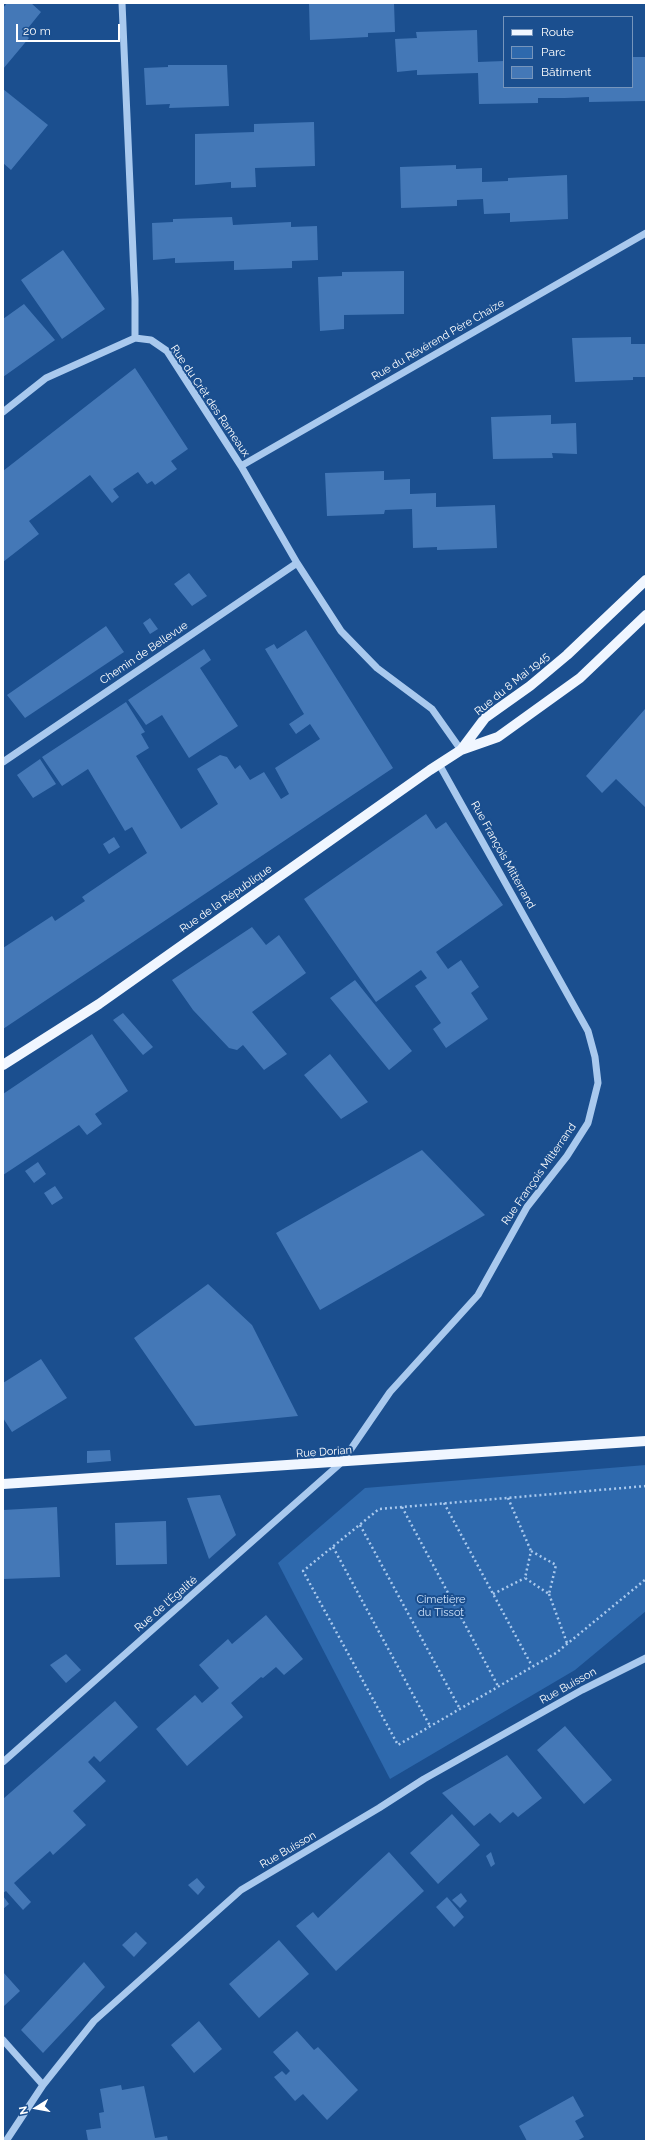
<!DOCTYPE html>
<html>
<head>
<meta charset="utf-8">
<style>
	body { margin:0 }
	#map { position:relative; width:649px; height:2144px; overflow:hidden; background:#1b4f8f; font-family:Raleway,sans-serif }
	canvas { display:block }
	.frame { position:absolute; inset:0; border:4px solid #fff; pointer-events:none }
	.legend { position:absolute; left:503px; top:16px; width:130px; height:72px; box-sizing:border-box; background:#1b4f8f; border:1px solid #7695bc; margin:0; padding:5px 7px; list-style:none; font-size:12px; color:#fff }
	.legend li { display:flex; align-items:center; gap:8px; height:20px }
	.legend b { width:20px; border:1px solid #7695bc }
	.north { position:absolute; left:16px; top:2088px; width:40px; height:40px; -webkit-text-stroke:3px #1b4f8f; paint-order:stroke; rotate:259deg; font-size:11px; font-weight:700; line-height:16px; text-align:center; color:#fff }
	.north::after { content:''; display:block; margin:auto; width:14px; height:18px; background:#fff; clip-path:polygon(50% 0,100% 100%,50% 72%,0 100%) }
	.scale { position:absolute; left:16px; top:24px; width:104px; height:18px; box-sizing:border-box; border:2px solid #fff; border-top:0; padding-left:5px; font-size:12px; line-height:14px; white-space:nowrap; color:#fff; -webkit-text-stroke:3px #1b4f8f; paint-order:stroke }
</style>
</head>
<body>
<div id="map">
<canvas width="649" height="2144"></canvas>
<div class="frame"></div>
<ul class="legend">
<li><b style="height:5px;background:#f0f6ff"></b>Route</li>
<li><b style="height:11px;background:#2e69ad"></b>Parc</li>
<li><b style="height:11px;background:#4478b7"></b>Bâtiment</li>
</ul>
<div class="north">N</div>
<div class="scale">20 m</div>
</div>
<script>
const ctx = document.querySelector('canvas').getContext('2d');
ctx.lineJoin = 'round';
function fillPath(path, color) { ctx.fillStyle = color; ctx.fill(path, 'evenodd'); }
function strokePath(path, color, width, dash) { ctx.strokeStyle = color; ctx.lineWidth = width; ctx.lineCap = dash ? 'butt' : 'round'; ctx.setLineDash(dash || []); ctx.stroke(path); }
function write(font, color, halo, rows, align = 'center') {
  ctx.font = font + ' Raleway,sans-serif'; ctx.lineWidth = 4; ctx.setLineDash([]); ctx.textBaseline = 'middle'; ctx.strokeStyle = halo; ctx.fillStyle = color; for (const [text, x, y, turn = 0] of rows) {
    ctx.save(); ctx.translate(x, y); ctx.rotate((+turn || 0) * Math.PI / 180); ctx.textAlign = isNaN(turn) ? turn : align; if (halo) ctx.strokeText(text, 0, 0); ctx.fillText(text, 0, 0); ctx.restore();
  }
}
const green = new Path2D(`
	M646,1465V1611L575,1670L390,1779L278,1563L365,1488Z`);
const building = new Path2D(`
	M7,3H31L41,12L24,33L29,38L3,69V8Z
	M309,3H394L395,32L368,33V37L310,40Z
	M477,30L478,62L504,61V87H632V57H646V101L589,102V97L565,98H538V103L479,104L478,73L417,75V70L397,72L395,39L417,38L416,32Z
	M168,65H227L229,106L169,108L170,104L146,105L144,68L168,67Z
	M3,89L48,125L11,170L3,163Z
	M314,122L315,166L255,168L256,187L231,188V182L195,185V134L254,132V124Z
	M456,165V169L482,168V182L508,181V178L567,175L568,219L510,222V213L484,214L483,199L457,200V206L401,208L400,167Z
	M232,217L233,225L291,222V227L317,226L318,260L292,261V268L234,270V261L175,263V258L153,260L152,223L173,222V219Z
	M63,250L105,309L62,339L21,280Z
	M404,271V314L344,315V329L320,331L318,277L342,276V272Z
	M24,304L55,340L3,377V319Z
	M631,337V344H646V377H633V380L575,382L572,338Z
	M135,368L188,449L171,461L177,469L155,485L152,481L147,484L138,472L113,489L119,497L112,503L90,475L29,521L39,534L3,562V471Z
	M551,415V424L576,423L577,454L552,453L553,458L493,459L491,417Z
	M384,471V480L410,479V494L436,493V507L495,505L497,548L437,550V547L413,548L412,509L385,510L384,514L327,516L325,473Z
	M189,573L207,596L192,606L174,584Z
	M150,618L158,629L150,634L143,623Z
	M106,626L124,652L25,718L7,695Z
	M306,630L393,768L3,1029V948L52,916L55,921L85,901L82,897L147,853L132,827L125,831L88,769L62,786L42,757L126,702L145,732L141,734L149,748L136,756L181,829L218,804L197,769L220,755L227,757L235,769L240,765L250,780L264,772L281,799L289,794L275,768L320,739L310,724L296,734L289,724L304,714L265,649L274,644L277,649Z
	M204,649L211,660L200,668L238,726L189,758L162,715L146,725L128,700Z
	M645,709L646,710V808L616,779L602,793L586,776Z
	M40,759L56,784L33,798L17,775Z
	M426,814L436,829L446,822L503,905L436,952L448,969L461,960L479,987L471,993L488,1019L446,1048L433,1029L441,1023L415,986L427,978L421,970L376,1002L304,899Z
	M114,837L120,847L109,854L103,844Z
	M252,927L266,945L279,935L306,973L252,1012L287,1054L264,1070L243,1045L237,1050L229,1048L193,1010L172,980Z
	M355,980L412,1051L389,1070L330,998Z
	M123,1013L153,1047L143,1055L113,1020Z
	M92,1034L128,1091L95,1114L102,1124L87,1135L79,1125L3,1175V1094Z
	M330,1054L368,1102L341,1119L304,1075Z
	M422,1150L485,1215L320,1310L276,1233Z
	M38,1162L46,1174L34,1183L25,1171Z
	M55,1186L63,1198L52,1205L44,1193Z
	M208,1284L252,1325L298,1416L195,1426L134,1338Z
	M41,1359L67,1398L12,1432L3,1418V1383Z
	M110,1450L111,1461L87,1463V1451Z
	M220,1495L236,1535L209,1559L187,1498Z
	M57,1507L60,1577L3,1579V1510Z
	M166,1521L167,1564L116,1565L115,1523Z
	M266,1615L303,1659L284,1675L276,1667L263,1678L261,1677L231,1703L243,1717L187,1766L156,1729L195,1695L202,1703L219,1688L199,1665L228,1639L232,1644Z
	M66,1654L81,1670L66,1683L50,1665Z
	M115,1701L138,1727L100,1762L94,1756L88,1762L106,1781L73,1811L86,1825L53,1855L50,1851L14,1883L31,1902L23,1910L6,1891L3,1893V1799Z
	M565,1726L612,1780L584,1804L537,1750Z
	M507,1755L542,1798L518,1817L513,1812L500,1823L490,1813L474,1826L442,1793Z
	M452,1814L480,1845L438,1884L410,1853Z
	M389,1852L424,1891L336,1971L296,1926L313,1912L318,1918Z
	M491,1852L495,1864L491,1867L486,1856Z
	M197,1878L205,1887L198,1895L188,1885Z
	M461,1893L467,1901L460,1908L452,1900Z
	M3,1896L9,1904L3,1909Z
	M447,1897L464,1917L454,1927L436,1907Z
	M136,1932L147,1943L134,1957L122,1945Z
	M279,1940L309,1974L259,2018L229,1984Z
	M84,1962L105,1987L43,2053L21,2030Z
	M3,1972L20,1991L3,2007Z
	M199,2021L222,2049L194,2073L171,2045Z
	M297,2031L314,2050L318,2047L358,2090L327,2120L303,2094L295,2101L274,2077L282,2071L286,2075L290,2071L273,2052Z
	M121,2085L122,2090L144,2086L155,2138L167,2136L168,2141H88L86,2130L101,2128L99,2113L104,2112L100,2089Z
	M573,2096L584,2116L575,2121L584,2137L577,2141H527L519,2126Z`);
const path = new Path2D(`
	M646,1486L379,1509L303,1571L398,1745L556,1653L646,1579
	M508,1498L531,1551
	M444,1503L532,1666
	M402,1507L498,1686
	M360,1525L460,1709
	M333,1547L430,1726
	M531,1551L556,1565L549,1594L525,1578Z
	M493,1594L525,1578
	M549,1594L567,1643`);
const minor = new Path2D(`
	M122,3L135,299V338L151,340L167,351L241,466L297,563L341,631L377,668L432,709L461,750
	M3,412L46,378L135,338
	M241,466L646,233
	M3,762L297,563
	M3,1762L342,1462L390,1392L478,1295L527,1207L567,1156L588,1123L598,1083L595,1057L588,1031L439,764
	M3,2040L43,2085
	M6,2141L43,2085L94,2021L241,1890L379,1808L424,1779L582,1690L646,1658`);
const major = new Path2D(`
	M461,750L485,718L530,686L567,655L646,580
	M3,1065L99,1004L430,770L461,750L498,737L580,678L646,615
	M3,1484L646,1441`);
const streetNames = [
	["Rue du Révérend Père Chaize",438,340,-30],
	["Rue du Crêt des Rameaux",210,401,56],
	["Chemin de Bellevue",144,653,-34],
	["Rue du 8 Mai 1945",512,684,-39],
	["Rue François Mitterrand",503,855,61],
	["Rue de la République",226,899,-35],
	["Rue François Mitterrand",539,1174,-55],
	["Rue Dorian",324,1452,-4],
	["Rue de l'Égalité",166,1604,-41],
	["Rue Buisson",568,1686,-29],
	["Rue Buisson",288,1850,-30]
];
const parkNames = [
	["Cimetière",441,1600],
	["du Tissot",441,1613]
];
fillPath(green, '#2e69ad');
fillPath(building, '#4478b7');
strokePath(path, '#a9c9ee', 2.5, [2, 3]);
strokePath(minor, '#a9c9ee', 7);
strokePath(major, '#f0f6ff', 10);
write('11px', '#fff', '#1b4f8f', streetNames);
write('11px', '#cfe3fa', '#1b4f8f', parkNames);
</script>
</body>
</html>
